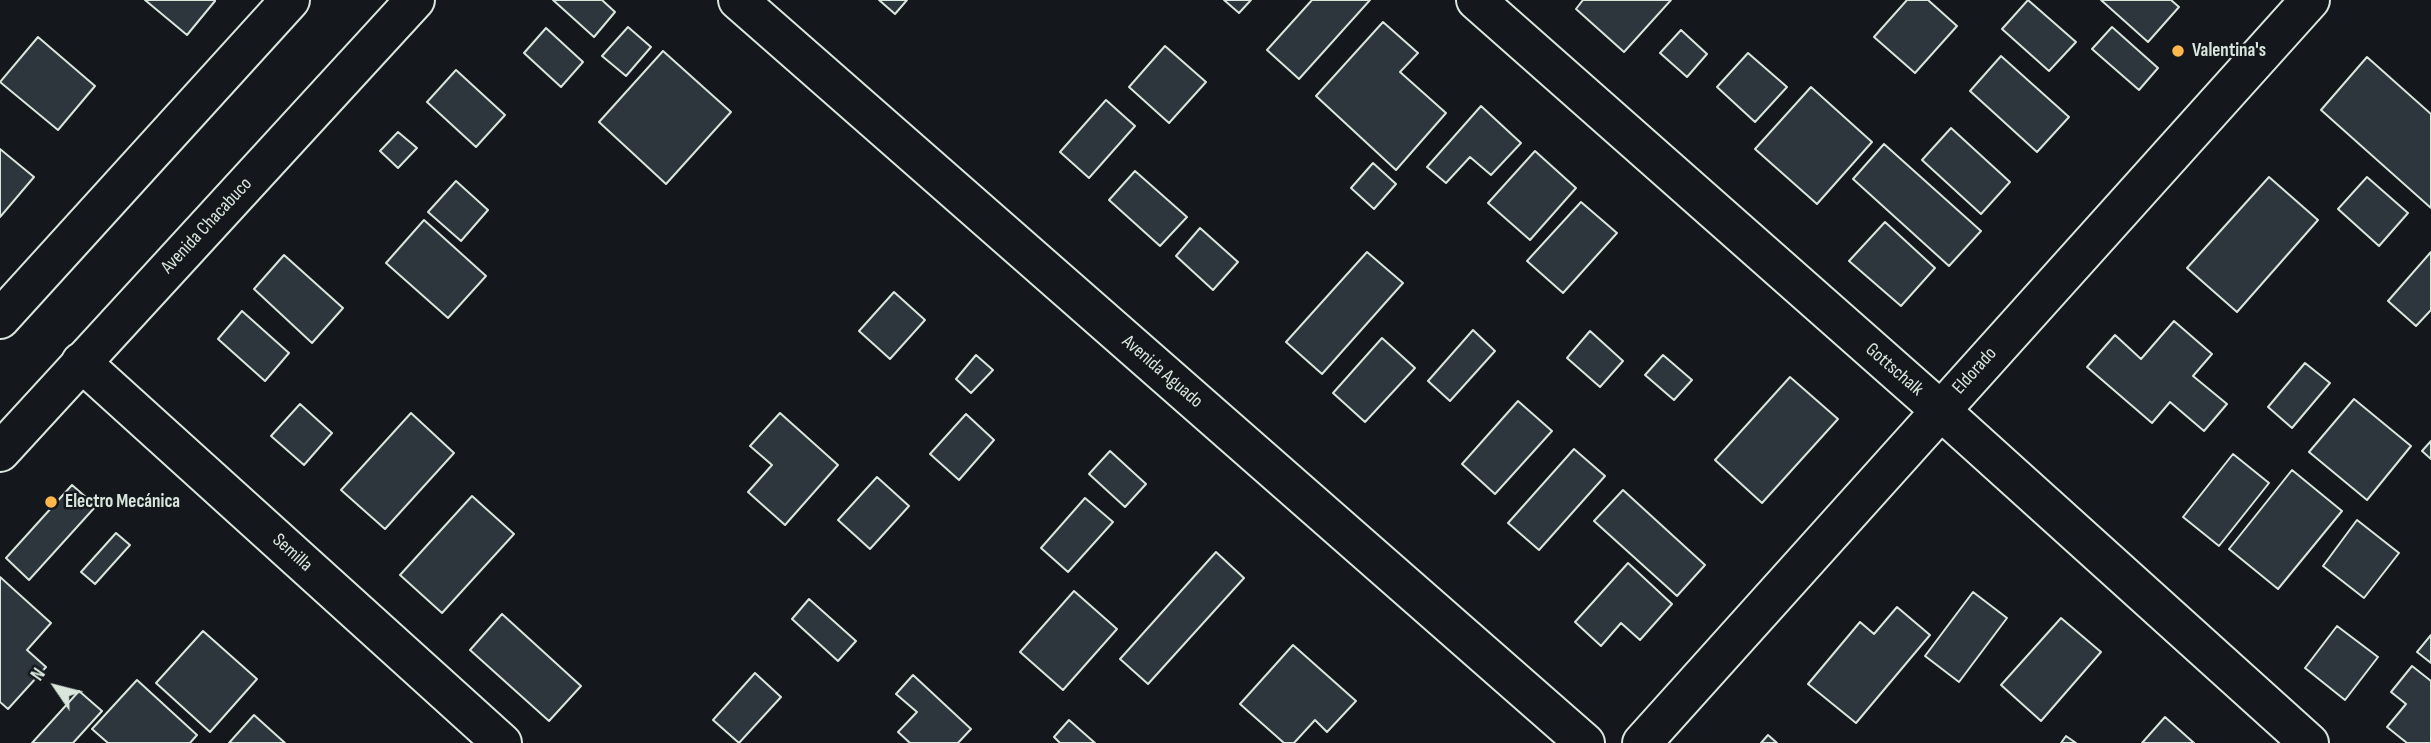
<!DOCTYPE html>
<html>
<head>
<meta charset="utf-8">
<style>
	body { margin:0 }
	#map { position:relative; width:2431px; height:743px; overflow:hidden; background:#14181c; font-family:"Sofia Sans Condensed",sans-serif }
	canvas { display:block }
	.north { position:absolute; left:21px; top:652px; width:70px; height:70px; -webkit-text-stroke:5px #14181c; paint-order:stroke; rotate:305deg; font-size:19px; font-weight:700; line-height:28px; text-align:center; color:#d8e6dc }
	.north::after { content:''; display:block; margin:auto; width:24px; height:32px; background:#d8e6dc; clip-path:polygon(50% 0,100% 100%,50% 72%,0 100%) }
</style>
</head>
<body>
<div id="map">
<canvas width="2431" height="743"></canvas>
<div class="north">N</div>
</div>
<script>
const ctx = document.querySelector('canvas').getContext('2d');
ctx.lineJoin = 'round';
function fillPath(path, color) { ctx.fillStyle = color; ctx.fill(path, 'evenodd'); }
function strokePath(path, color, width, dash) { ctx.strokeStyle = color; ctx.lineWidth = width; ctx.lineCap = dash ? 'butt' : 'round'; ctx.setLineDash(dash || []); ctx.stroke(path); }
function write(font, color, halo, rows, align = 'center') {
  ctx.font = font + ' "Sofia Sans Condensed",sans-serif'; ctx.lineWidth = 5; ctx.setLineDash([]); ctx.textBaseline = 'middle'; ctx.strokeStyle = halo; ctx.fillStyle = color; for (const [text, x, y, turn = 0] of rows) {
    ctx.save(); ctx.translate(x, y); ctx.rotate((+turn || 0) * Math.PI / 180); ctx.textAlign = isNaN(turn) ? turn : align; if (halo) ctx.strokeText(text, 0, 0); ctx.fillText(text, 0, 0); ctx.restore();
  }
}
const building = new Path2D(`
	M145,0H215V1L187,35Z
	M553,0H602L615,12L594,37Z
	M879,0H907L895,14Z
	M1224,0H1251L1239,13Z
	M1312,0H1370L1299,79L1267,50Z
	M1583,0H1671L1624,52L1576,9Z
	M1907,0H1928L1957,26L1915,73L1874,37Z
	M2028,0L2076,42L2049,71L2002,29Z
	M2101,0H2171L2179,7L2148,42Z
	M1383,22L1418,53L1400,72L1446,113L1396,170L1316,96Z
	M628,27L651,47L626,76L602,56Z
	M2112,27L2158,68L2139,90L2092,49Z
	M546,28L583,62L561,87L524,53Z
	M1681,30L1707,54L1687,77L1660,53Z
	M38,37L95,86L58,130L0,82Z
	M1165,46L1206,82L1169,123L1129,87Z
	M663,51L731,112L666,184L599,122Z
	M1748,53L1787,87L1755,122L1717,87Z
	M2001,56L2069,117L2037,152L1970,91Z
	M2367,57L2431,114V208L2321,110Z
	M456,70L505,115L476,147L427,102Z
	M1811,87L1872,142L1817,204L1755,149Z
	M1106,100L1135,126L1089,178L1060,152Z
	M1481,106L1521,143L1491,175L1470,157L1446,183L1427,167Z
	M1951,128L2010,182L1981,214L1922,160Z
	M398,132L417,148L398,168L380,151Z
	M1884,144L1981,231L1949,266L1853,179Z
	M0,149L34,177L0,217Z
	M1535,151L1576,188L1530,240L1488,203Z
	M1373,163L1396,184L1374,209L1351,188Z
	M1135,171L1187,217L1160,246L1109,200Z
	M2269,177L2318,220L2237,312L2187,268Z
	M2367,177L2408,213L2379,246L2338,209Z
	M456,181L488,210L461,241L428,212Z
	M1581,202L1617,233L1563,293L1527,261Z
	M424,220L486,276L448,318L386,263Z
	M1885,222L1935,268L1901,306L1849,261Z
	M1200,228L1238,262L1213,290L1176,256Z
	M1367,252L1403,283L1322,374L1286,342Z
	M2431,252V310L2416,326L2388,301Z
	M284,255L343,308L312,343L254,289Z
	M894,292L925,320L890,359L859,331Z
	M242,311L289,353L265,381L218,339Z
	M2174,321L2212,354L2193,376L2227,404L2204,431L2170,402L2152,423L2087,367L2115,335L2141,359Z
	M1473,330L1495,351L1450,401L1428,381Z
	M1590,331L1623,361L1600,387L1567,358Z
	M1382,338L1415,368L1365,422L1333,393Z
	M976,355L993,370L971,393L956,379Z
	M1663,355L1692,380L1674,400L1645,375Z
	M2305,363L2330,383L2292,428L2268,407Z
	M1790,377L1838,419L1762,503L1715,460Z
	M2354,399L2411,446L2367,500L2309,452Z
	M1518,401L1552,431L1495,494L1462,464Z
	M300,404L332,433L304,465L271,436Z
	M411,413L454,453L385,529L341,490Z
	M780,413L838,465L785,525L748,492L772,465L750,446Z
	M966,414L994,440L959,480L930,454Z
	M2431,441V459L2422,451Z
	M1574,449L1605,476L1539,550L1508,523Z
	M1110,451L1146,484L1125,507L1089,474Z
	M2233,454L2269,483L2219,546L2183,517Z
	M2292,470L2342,511L2278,589L2229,549Z
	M877,477L909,506L870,549L838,520Z
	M72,485L96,506L29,580L6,558Z
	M1623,490L1705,565L1677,596L1594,521Z
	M472,496L514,534L442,613L400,575Z
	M1085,498L1113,522L1068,572L1041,548Z
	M2357,520L2399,553L2364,598L2323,566Z
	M116,533L130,545L95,584L81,572Z
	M1216,552L1244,578L1148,684L1120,659Z
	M1628,563L1672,604L1640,640L1621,623L1601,646L1575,622Z
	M0,577L51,623L27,650L46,667L8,709L0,702Z
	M1074,591L1117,629L1063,690L1020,652Z
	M1973,592L2007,618L1959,682L1925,656Z
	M809,599L856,641L838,661L792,619Z
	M1897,607L1930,635L1856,723L1808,684L1860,622L1874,634Z
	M502,614L581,686L549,721L470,650Z
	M2061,618L2101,652L2041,721L2001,685Z
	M2337,626L2378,657L2345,700L2305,668Z
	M203,631L257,679L210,732L156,683Z
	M2431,635V663L2417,652Z
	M1293,645L1356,701L1327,732L1315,720L1294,743H1284L1240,704Z
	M2412,666L2431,681V743H2407L2387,727L2406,704L2391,692Z
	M755,673L781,697L739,743L713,720Z
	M913,675L971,729L958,743H910L898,732L917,712L896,694Z
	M137,680L197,735L190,743H108L92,729Z
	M79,691L102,711L73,743H32Z
	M254,715L285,743H229Z
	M2165,717L2194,743H2142Z
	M1069,720L1095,743H1060L1054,737Z
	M1768,735L1777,743H1761Z
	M2066,736L2076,743H2061Z`);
const street = new Path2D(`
	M1476,0L1939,409L2309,743
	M81,362L502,743
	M1642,743L2310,0`);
const secondary = new Path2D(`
	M738,0L1585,743`);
const primary = new Path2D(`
	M0,319L290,0
	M0,452L415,0`);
const markers = [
	[2178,51,7,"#ffb74d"],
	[51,502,7,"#ffb74d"]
];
const poiNames = [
	["Valentina's",2192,51],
	["Electro Mecánica",65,502]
];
const streetNames = [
	["Avenida Chacabuco",207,226,-47],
	["Gottschalk",1894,370,41],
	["Eldorado",1975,371,-48],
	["Avenida Aguado",1162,372,41],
	["Semilla",292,553,42]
];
fillPath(building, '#2c363c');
strokePath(building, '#d8e6dc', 2);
strokePath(street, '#d8e6dc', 42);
strokePath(secondary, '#d8e6dc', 42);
strokePath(primary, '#d8e6dc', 42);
strokePath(street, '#14181c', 38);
strokePath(secondary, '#14181c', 38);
strokePath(primary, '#14181c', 38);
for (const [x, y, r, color] of markers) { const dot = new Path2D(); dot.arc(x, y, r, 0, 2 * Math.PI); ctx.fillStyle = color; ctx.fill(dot); strokePath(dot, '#14181c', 2.5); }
write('bold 19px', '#d8e6dc', '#14181c', poiNames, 'left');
write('19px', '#d8e6dc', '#14181c', streetNames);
</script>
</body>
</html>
